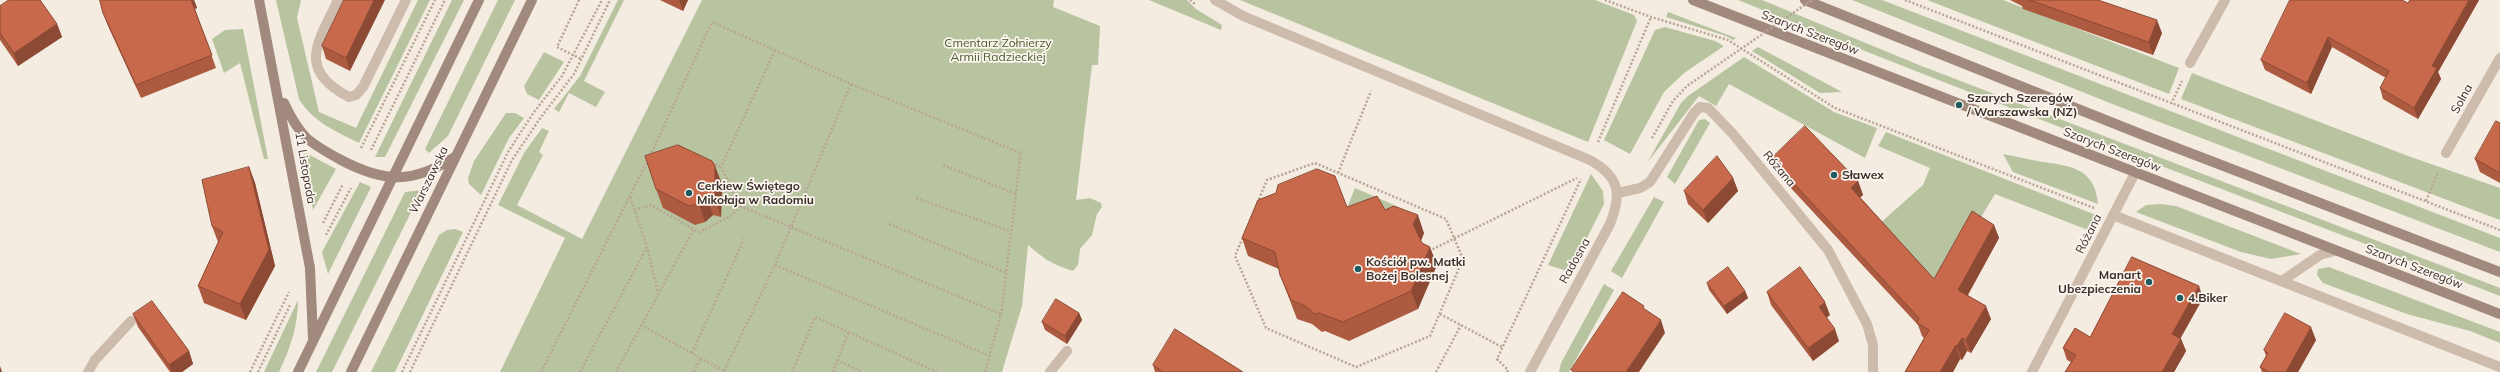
<!DOCTYPE html>
<html>
<head>
<meta charset="utf-8">
<style>
	body { margin:0 }
	canvas { display:block; background:#f4ebe1 }
</style>
</head>
<body>
<canvas width="2500" height="372"></canvas>
<script>
const ctx = document.querySelector('canvas').getContext('2d');
ctx.lineJoin = 'round';
function fillPath(path, color) { ctx.fillStyle = color; ctx.fill(path, 'evenodd'); }
function strokePath(path, color, width, dash) { ctx.strokeStyle = color; ctx.lineWidth = width; ctx.lineCap = dash ? 'butt' : 'round'; ctx.setLineDash(dash || []); ctx.stroke(path); }
function write(font, color, halo, rows, align = 'center') {
  ctx.font = font + ' Mulish,sans-serif'; ctx.lineWidth = 3.5; ctx.setLineDash([]); ctx.textBaseline = 'middle'; ctx.strokeStyle = halo; ctx.fillStyle = color; for (const [text, x, y, turn = 0] of rows) {
    ctx.save(); ctx.translate(x, y); ctx.rotate((+turn || 0) * Math.PI / 180); ctx.textAlign = isNaN(turn) ? turn : align; if (halo) ctx.strokeText(text, 0, 0); ctx.fillText(text, 0, 0); ctx.restore();
  }
}
const green = new Path2D(`
	M276,0H301L297,18L319,112L356,128L418,0H430L359,143C335,131 313,122 299,99Z
	M452,0H464L385,157H375Z
	M498,0H515L448,136L429,153L425,149Z
	M618,0H624L584,81L605,92L596,107L569,93L559,112L554,109L580,76Z
	M702,0H1054L1053,7L1100,26L1098,65H1092L1076,200L1090,198L1101,203L1102,207L1097,214L1092,235L1080,249L1078,265L1073,271C1052,264 1044,259 1028,245L1022,306L1002,372H500L565,238L498,205L524,153L542,128L549,131L539,152L543,155L517,205L582,239Z
	M1149,0H1187L1196,9L1222,25L1221,30Z
	M1240,0H1595L1634,15L1637,21L1588,142Z
	M1738,0H1762L1919,65L2500,288V296C2246,197 1990,103 1738,0Z
	M1852,0H1882L2500,238V252L2120,107Z
	M1927,0H2003L2179,68L2169,94Z
	M1668,12L1736,38L1733,40L1726,36L1666,17Z
	M1665,27L1715,41L1724,46L1684,73L1664,92L1630,154L1604,140L1655,30Z
	M243,29L268,159H264L240,63L224,73L212,39L225,30Z
	M1758,47L1842,92L1820,93L1752,51Z
	M544,52L564,62L539,100L527,94L524,86Z
	M1744,57L1834,112L1877,128L1865,158L1729,84L1716,106L1699,96L1647,163L1681,103L1688,96Z
	M2192,73L2408,156L2500,188V220L2181,99Z
	M506,113H515L524,118L509,138L481,195L469,184L468,178L474,161Z
	M1705,119L1710,123L1675,184L1667,177L1699,120Z
	M1886,132L2096,215L2088,230L1995,194L1940,286L1878,225L1923,185L1930,168L1878,146Z
	M306,153L336,169L313,210L303,156Z
	M2003,154C2015,156 2026,159 2037,161C2068,166 2095,166 2098,204L2013,172Z
	M1591,174L1603,191L1604,204L1573,266L1567,271L1548,265Z
	M360,182L371,187L328,274L322,252Z
	M1355,188L1394,205L1402,224L1347,208Z
	M422,190L332,372H316L405,192Z
	M1654,197L1664,202L1622,278L1611,271Z
	M2160,204L2176,206L2301,254L2271,259L2241,252L2136,212L2146,205Z
	M455,229L463,232L395,372H371L439,235L447,230Z
	M2329,267L2500,332V343L2470,331L2407,314L2323,283L2317,275L2318,269Z
	M1604,284L1614,290L1569,372H1559L1561,363Z
	M298,300C298,326 290,349 279,372H264Z`);
const path = new Path2D(`
	M579,0L557,47L581,59
	M1190,0L1195,4
	M1605,0L1651,17L1728,40L1835,108L2094,208
	M1905,0L2500,230
	M2171,104L2182,81
	M1598,142L1651,17
	M361,148L435,0
	M371,150L445,0
	M650,156L712,22L851,84L1021,153L1001,314L985,372
	M711,162L721,167
	M1315,163L1446,219L1463,259L1430,336L1356,367L1266,328L1235,256L1267,180Z
	M943,165L1016,194
	M1338,173L1371,91
	M630,197L647,247L658,292
	M916,198L1010,231
	M2426,201L2438,172
	M740,206L1001,314
	M634,210L651,205L699,232L731,216L740,206L721,167L775,50
	M323,223L343,184
	M889,224L1007,273
	M326,235L351,188
	M1429,251L1577,178
	M775,265L990,356
	M1440,314L1502,347
	M641,325L726,372
	M692,353L744,239
	M837,360L862,372
	M724,371L775,265L851,84
	M250,372L289,292
	M258,372L290,305
	M402,372L508,152L534,112L562,76L602,0
	M410,372L512,160L541,117L574,74L610,0
	M541,372L648,160
	M580,372L647,247
	M616,372L694,229
	M694,372L701,358
	M792,372L815,317L937,372
	M833,372L849,331
	M1436,372L1461,325
	M1507,372L1508,370L1497,359L1581,179`);
const service = new Path2D(`
	M338,0C318,43 296,69 349,97L356,95L363,87L406,0
	M1618,193L1640,188L1650,182L1694,113L1700,107L1708,108L1733,134L1828,250L1867,324L1873,345V372
	M2113,215L2500,367
	M2282,281L2320,255L2334,251
	M88,372L95,360L131,321
	M1050,372L1067,351`);
const minor = new Path2D(`
	M1215,0L1243,16L1590,160C1620,177 1622,194 1610,224L1530,372
	M2190,63L2225,0
	M2446,153L2500,58
	M2032,372L2135,173`);
const secondary = new Path2D(`
	M259,0L310,268L313,339
	M1693,0L2500,314
	M1805,0L2143,135L2500,272
	M284,103C300,137 308,142 341,160C385,183 412,184 455,157
	M298,372L479,0
	M351,372L532,0`);
const pathBridge = new Path2D(`
	M1652,138L1673,101L1687,86L1812,0`);
const wall = new Path2D(`
	M100,0H194L197,8L195,9L216,68L141,98L108,26L103,13Z
	M344,0L350,71L326,59L322,46Z
	M660,0H688L683,11Z
	M2010,0H2098L2162,33L2153,55L2023,9L2022,6Z
	M2410,0H2479L2438,72L2441,79L2418,119L2383,99L2380,88L2386,78L2332,47L2311,94L2265,70L2261,60L2408,3Z
	M0,6L57,24L62,37L18,66L0,40Z
	M2500,123V183L2480,172L2475,159Z
	M1771,159L1858,181L1863,195L1860,197L1934,279L1994,225L1999,238L1968,295L1991,319L1971,353L1967,351L1962,360L1960,359L1953,372H1905L1924,338L1922,336L1918,325L1776,172Z
	M249,167L255,183L275,266L246,320L204,303L198,286L218,242L212,226Z
	M1733,178L1738,191L1708,223L1688,204L1684,191Z
	M722,184L721,217L713,215L705,222L695,225L663,208L656,189Z
	M1276,193L1347,207L1385,210L1424,233L1421,241L1422,243L1437,265L1418,309L1349,341L1325,331L1322,332L1312,324L1297,319L1287,293L1280,275L1279,269L1248,256L1242,238Z
	M1707,283L1745,291L1748,298L1727,314L1709,290Z
	M1767,292L1830,315L1826,318L1839,341L1813,361L1771,305Z
	M2203,298L2180,339H2181L2186,351L2174,372H2065L2071,362L2067,360L2063,348L2090,337Z
	M1079,313L1082,320L1067,344L1045,330L1042,322Z
	M133,314L189,351L193,364L182,372H170L138,327Z
	M2316,340L2298,372H2262L2260,367L2266,356L2264,350Z
	M1153,365L1243,372H1155Z`);
const shadedWall = new Path2D(`
	M191,0H194L197,8L195,9Z
	M374,0H385L350,71L346,58Z
	M679,0H688L683,11Z
	M2469,0H2479L2438,72L2441,79L2418,119L2414,108L2432,66Z
	M2157,20L2162,33L2153,55L2149,42Z
	M57,24L62,37L18,66L14,53Z
	M2328,37L2332,47L2311,94L2307,83Z
	M715,166L722,184L721,217L715,199Z
	M249,167L255,183L275,266L246,320L240,304Z
	M1733,178L1738,191L1708,223L1703,210Z
	M1858,181L1863,195L1856,201L1851,188Z
	M706,197L713,215L705,222L699,204Z
	M1418,215L1424,233L1420,242L1413,224Z
	M1994,225L1999,238L1963,303L1958,290Z
	M1430,247L1437,265L1418,309L1411,291Z
	M2199,286L2203,298L2176,346L2172,334Z
	M1745,291L1748,298L1727,314L1724,306Z
	M1825,302L1830,315L1823,320L1819,307Z
	M1986,306L1991,319L1971,353L1966,340Z
	M1079,313L1082,320L1067,344L1065,336Z
	M1661,320L1665,333L1639,372H1626Z
	M2311,327L2316,340L2298,372H2286Z
	M1835,329L1839,341L1813,361L1808,348Z
	M1962,338L1967,351L1962,360L1957,346Z
	M2181,339L2186,351L2174,372H2162Z
	M1956,345L1960,359L1953,372H1940Z
	M189,351L193,364L182,372H172L169,365Z
	M0,366L2,372H0Z`);
const building = new Path2D(`
	M9,0H40L57,24L14,53L0,33V6Z
	M100,0H191L212,55L136,85L103,13Z
	M344,0H374L346,58L322,46Z
	M2030,0H2098L2157,20L2149,42Z
	M2290,0H2402L2408,3L2410,0H2469L2432,66L2437,68L2414,108L2380,88L2389,71L2328,37L2307,83L2261,60Z
	M2496,121L2500,123V173L2475,159Z
	M1805,126L1858,181L1851,188L1934,279L1972,211L1994,225L1958,290L1986,306L1966,340L1962,338L1957,346L1956,345L1940,372H1905L1929,330L1917,323L1919,318L1771,159Z
	M678,145L712,161L715,166V199L706,197L699,204L689,206L656,189L645,156Z
	M1717,156L1733,178L1703,210L1684,191Z
	M249,167L269,250L240,304L198,286L223,232L212,226L202,180Z
	M1317,169L1335,176L1347,207L1377,196L1385,210L1394,206L1418,215L1413,224L1422,243L1430,247L1411,291L1343,322L1319,313L1315,314L1305,306L1291,300L1280,275L1275,252L1242,238L1258,200L1276,193L1278,185Z
	M2132,257L2199,286L2172,334L2181,339L2162,372H2065L2076,355L2063,348L2075,328L2090,337Z
	M1728,267L1745,291L1724,306L1707,283Z
	M1800,267L1825,302L1819,307L1835,329L1808,348L1767,292Z
	M1623,292L1644,306L1643,308L1661,320L1626,372H1574L1571,370Z
	M1056,299L1079,313L1065,336L1042,322Z
	M152,301L189,351L169,365L133,314Z
	M2285,313L2311,327L2286,372H2269L2260,367L2268,353L2264,350Z
	M1175,329L1243,372H1163L1153,365Z`);
const markers = [
	[1959,105,4,"#1f5a5e"],
	[1834,175,4,"#1f5a5e"],
	[689,193,4,"#1f5a5e"],
	[1358,269,4,"#1f5a5e"],
	[2149,282,4,"#1f5a5e"],
	[2180,298,4,"#1f5a5e"]
];
const streetNames = [
	["Szarych Szeregów",1810,33,21],
	["Solna",2462,99,-61],
	["Szarych Szeregów",2112,150,21],
	["11 Listopada",305,168,80],
	["Różana",1779,169,50],
	["Warszawska",429,180,-64],
	["Różana",2089,234,-63],
	["Radosna",1575,261,-61],
	["Szarych Szeregów",2414,267,21]
];
const parkNames = [
	["Cmentarz Żołnierzy",998,43],
	["Armii Radzieckiej",998,57]
];
const poiNames = [
	["Szarych Szeregów",1967,98],
	["/ Warszawska (NŻ)",1967,112],
	["Sławex",1842,175],
	["Cerkiew Świętego",697,186],
	["Mikołaja w Radomiu",697,200],
	["Kościół pw. Matki",1366,262],
	["Bożej Bolesnej",1366,276],
	["Manart",2141,275,"right"],
	["Ubezpieczenia",2141,289,"right"],
	["4.Biker",2188,298]
];
fillPath(green, '#b8c4a0');
strokePath(path, '#b9a596', 2.5, [2, 2]);
strokePath(service, '#cdbbac', 10);
strokePath(minor, '#cdbbac', 10);
strokePath(secondary, '#a18a7d', 10);
strokePath(pathBridge, '#b9a596', 2.5, [2, 2]);
fillPath(wall, '#ac5a40');
fillPath(shadedWall, '#8c4a34');
fillPath(building, '#c8694b');
strokePath(building, '#8c4a34', 1);
for (const [x, y, r, color] of markers) { const dot = new Path2D(); dot.arc(x, y, r, 0, 2 * Math.PI); ctx.fillStyle = color; ctx.fill(dot); strokePath(dot, '#fbf5ee', 1.5); }
write('12px', '#3b302b', '#fbf5ee', streetNames);
write('12px', '#4a5a2e', '#fbf5ee', parkNames);
write('bold 12px', '#3b302b', '#fbf5ee', poiNames, 'left');
</script>
</body>
</html>
